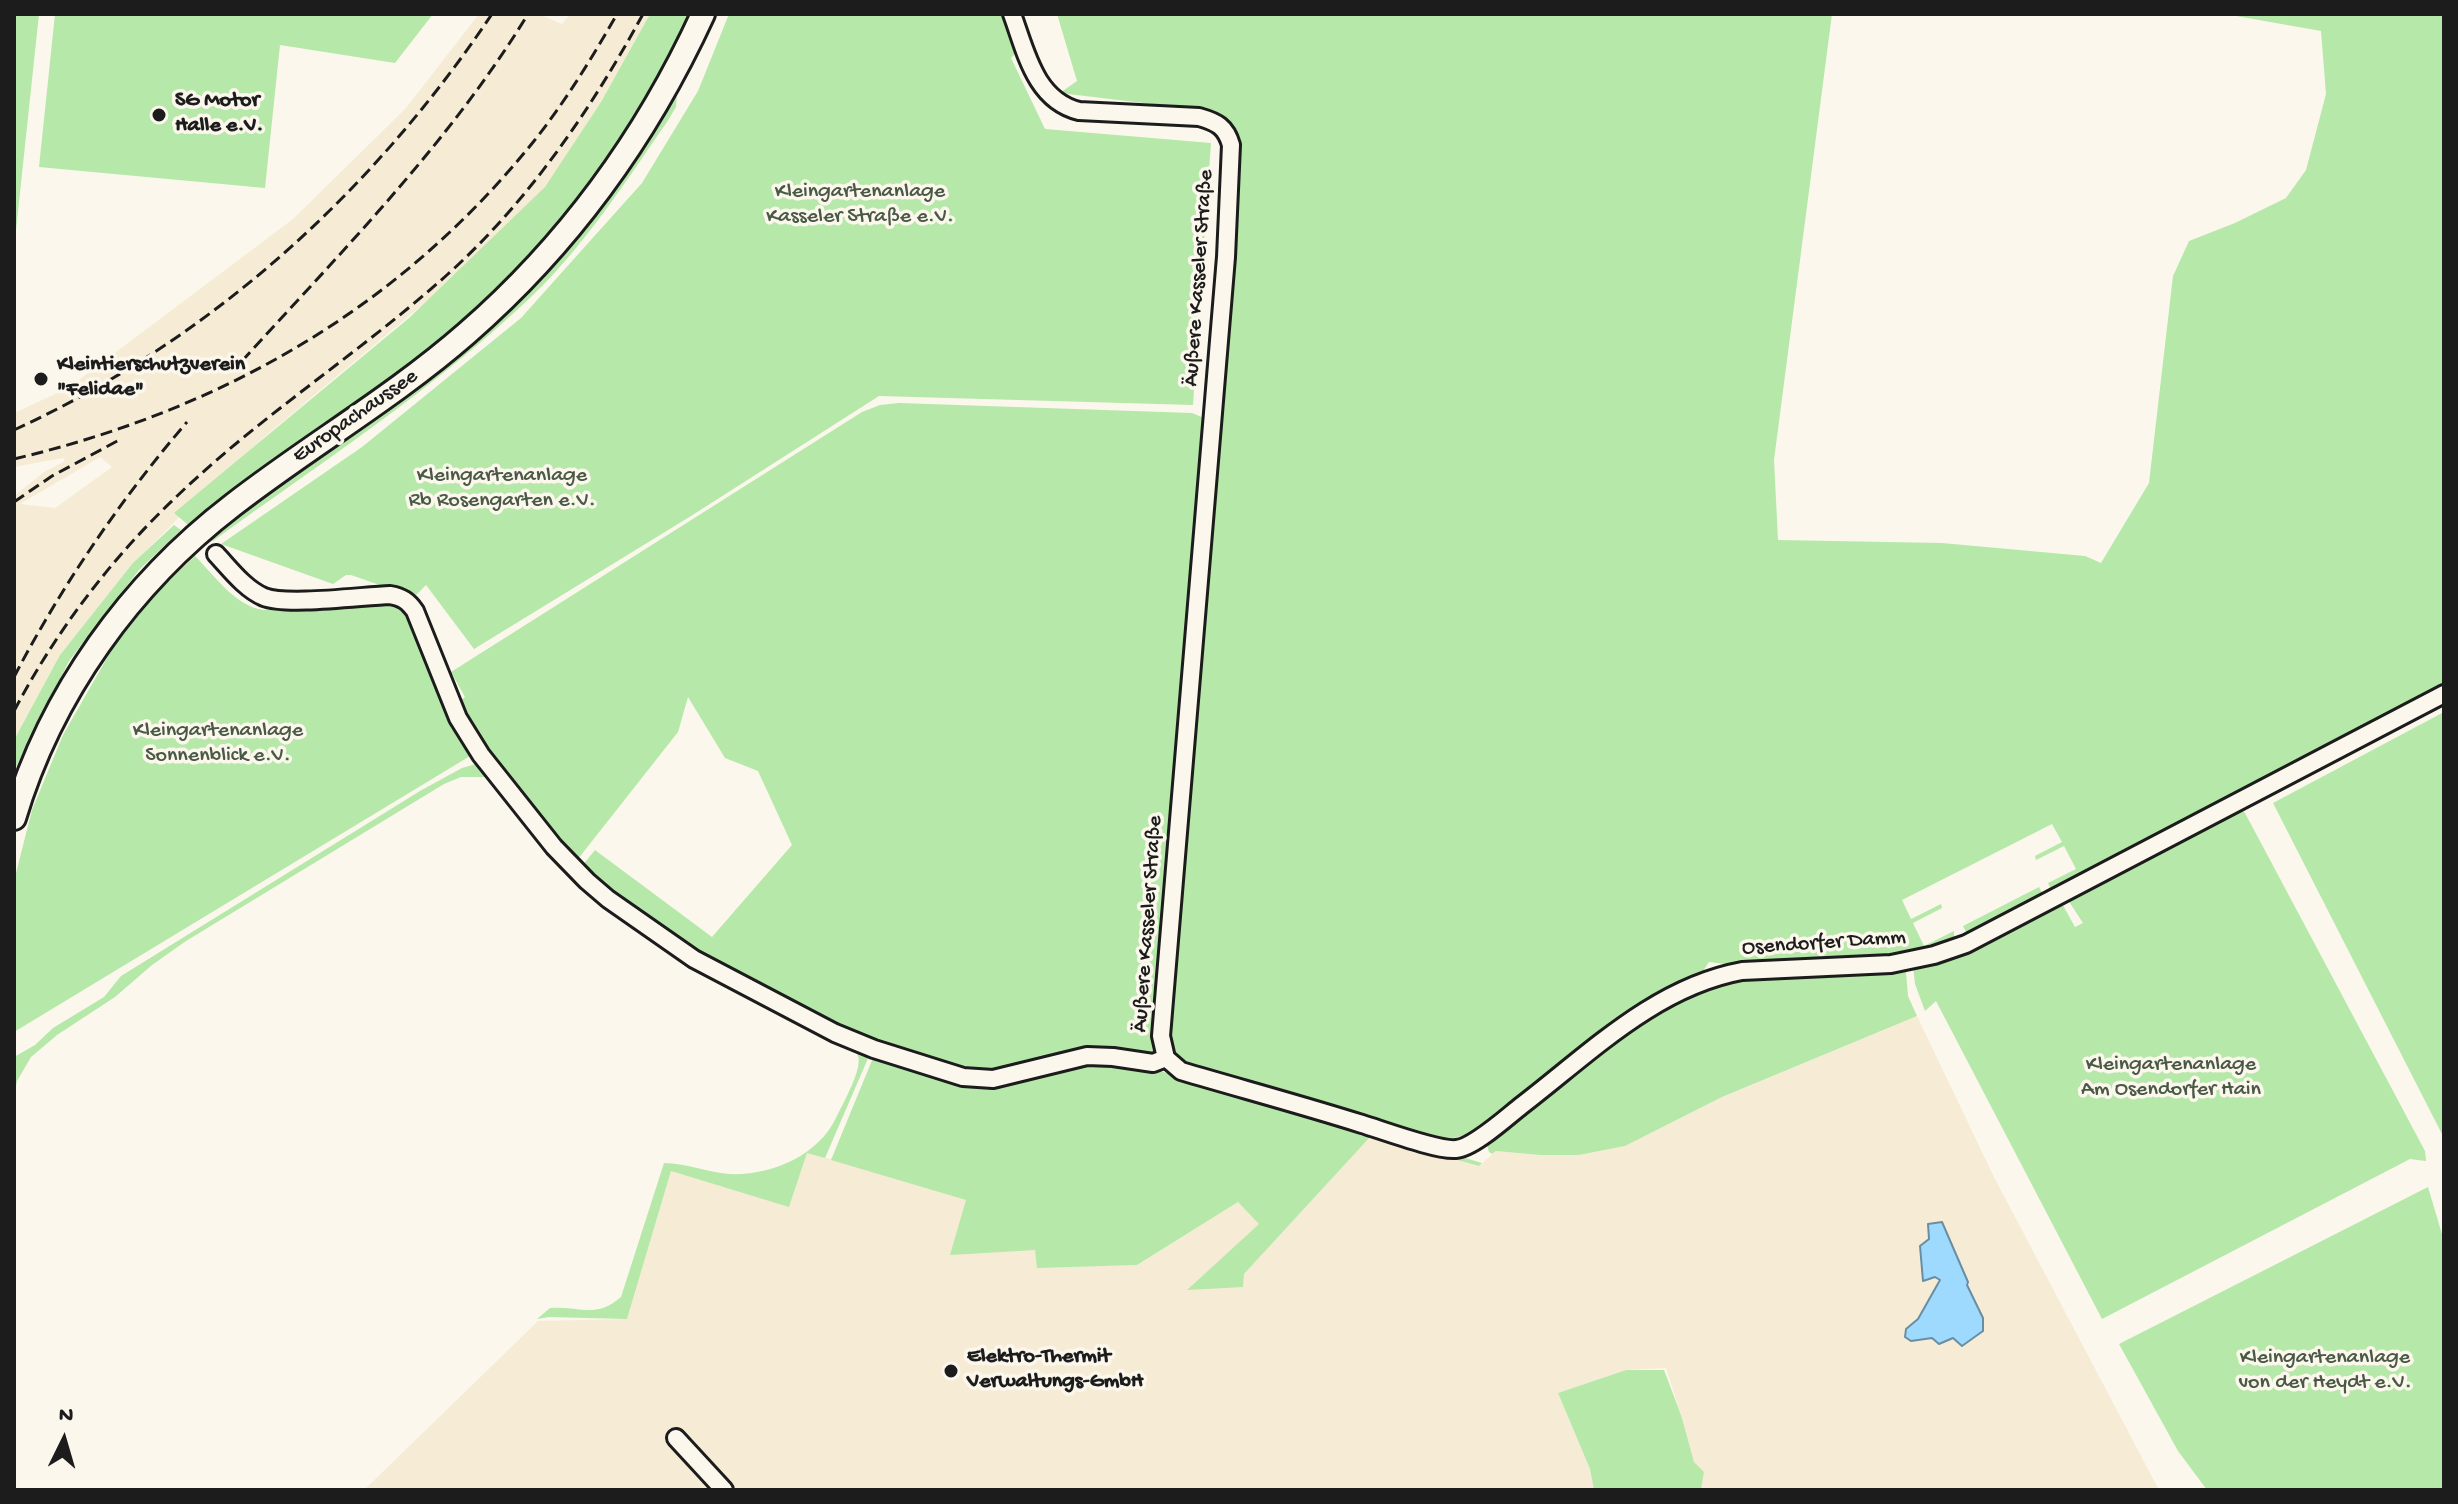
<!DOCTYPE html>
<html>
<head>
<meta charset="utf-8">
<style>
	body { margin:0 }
	#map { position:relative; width:2458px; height:1504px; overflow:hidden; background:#fbf7ec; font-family:"Gochi Hand",sans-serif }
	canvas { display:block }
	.frame { position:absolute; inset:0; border:16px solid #1c1c1c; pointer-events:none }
	.north { position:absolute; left:24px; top:1400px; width:80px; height:80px; -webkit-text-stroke:6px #fbf7ec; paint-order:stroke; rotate:5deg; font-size:22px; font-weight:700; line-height:32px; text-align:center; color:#1c1c1c }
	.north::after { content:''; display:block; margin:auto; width:28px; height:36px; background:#1c1c1c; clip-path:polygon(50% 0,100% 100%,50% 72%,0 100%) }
</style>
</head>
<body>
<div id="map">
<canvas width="2458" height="1504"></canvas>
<div class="frame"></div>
<div class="north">N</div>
</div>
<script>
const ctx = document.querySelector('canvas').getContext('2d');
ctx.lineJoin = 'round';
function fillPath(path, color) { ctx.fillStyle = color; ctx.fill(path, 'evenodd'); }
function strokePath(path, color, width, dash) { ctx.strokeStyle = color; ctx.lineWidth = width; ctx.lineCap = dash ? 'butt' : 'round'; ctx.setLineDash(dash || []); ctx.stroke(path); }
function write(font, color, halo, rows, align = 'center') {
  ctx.font = font + ' "Gochi Hand",sans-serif'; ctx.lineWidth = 7; ctx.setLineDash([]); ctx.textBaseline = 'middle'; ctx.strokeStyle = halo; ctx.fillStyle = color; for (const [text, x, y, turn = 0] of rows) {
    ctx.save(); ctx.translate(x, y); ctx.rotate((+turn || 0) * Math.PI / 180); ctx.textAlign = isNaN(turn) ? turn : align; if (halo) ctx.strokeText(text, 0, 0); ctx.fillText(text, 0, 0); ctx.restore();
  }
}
const built = new Path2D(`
	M479,14H544L543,16L562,24L570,14H650L601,102L546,187L446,285L269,433L200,496L133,564L60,655L14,740V496L44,472L65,461L63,458L14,467V413L68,388L293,219L406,108ZM100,457L112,467L55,508L20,504Z
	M1917,1016L1994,1177L2159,1490H1701L1704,1472L1689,1463L1681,1415L1666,1368L1626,1370L1558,1393L1590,1469L1594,1490H364L538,1321L627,1319L671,1171L789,1206L807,1152L967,1200L1036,1250L1037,1267L1137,1265L1238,1202L1260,1224L1188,1289L1244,1274L1371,1136L1479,1166L1496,1151L1540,1155H1579L1625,1146L1722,1097Z`);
const green = new Path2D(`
	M14,14H39L14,249Z
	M55,14H433L395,63L280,45L265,188L39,167Z
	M650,14H697L618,155L486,309L192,528L174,513L409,318L545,187L601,102Z
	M710,14H716L677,93L676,107L667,122C626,181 585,245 533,295C436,388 322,462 213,541L204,537L517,295Z
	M729,14H1003L1017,52L1011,58L1045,129L1211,143L1193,405L879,396L691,516L474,649L426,585L414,597L351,575H346L333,584L221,544L362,447L521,318L642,183L698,91Z
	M1057,14H1832L1774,460L1778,540L1942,543L2085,556L2101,563L2149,483L2173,276L2189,241L2235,223L2286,198L2306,170L2326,94L2321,31L2225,14H2444V688L2052,892L2048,883L2076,869L2064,846L2036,860L2035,856L2062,842L2052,824L1902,900L1911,919L1941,904L1942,908L1913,923L1924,946L1954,931V940L1928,953L1740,966L1709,962L1699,977L1482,1129C1462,1137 1447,1141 1425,1138L1194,1070L1171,1056L1168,1040L1239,143C1235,124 1228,118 1210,111L1060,93L1077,81Z
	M899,403L1192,413L1204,418L1206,424L1155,1052L1152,1057L986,1076L859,1040L739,981L621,903L582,866L595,850L712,937L792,845L758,771L725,758L688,697L678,732L574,864L479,742L459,702L465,697L451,672L862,412L880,405Z
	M174,525L181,530L139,570L69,661L14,771V740L60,655L133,563Z
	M195,556C215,576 236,607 264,610L386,603L398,604L405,611L456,721L475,753L14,1032V881L32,810L63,735L115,644L140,609Z
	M2444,712V1138L2273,803Z
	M476,764L483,768L594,895L867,1052L869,1056L825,1158L807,1153L789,1207L671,1171L627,1319L549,1317L537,1319L550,1308C579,1306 596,1319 621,1297L664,1163C685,1163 707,1172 729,1174C770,1176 818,1156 836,1118C842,1105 863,1069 858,1056C854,1043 814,1032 801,1025C734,991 670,954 609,909C592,896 574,882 559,865C535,838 517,797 486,777H461L444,784L186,941L152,965L115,997L57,1035L31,1057L17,1081L14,1096V1057L35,1045L53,1028L104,997L121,976L420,791L462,768Z
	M2239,808L2245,813L2425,1151L2426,1161L2410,1159L2102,1319L1936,1001L1925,1011L1915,984L1913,966L2060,900L2075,927L2083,923L2068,900L2071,892Z
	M2039,887L2043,895L1975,936L1967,934L1963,926Z
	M1902,967L1906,972L1908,996L1917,1016L1722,1097L1625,1146L1579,1155H1540L1496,1151L1492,1154L1489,1152L1486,1140L1648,1014L1727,977Z
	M878,1055L962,1081L1079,1061L1148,1068L1287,1105L1482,1163L1479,1166L1371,1136L1244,1274L1243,1287L1187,1290L1259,1224L1238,1202L1137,1265L1037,1268L1035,1250L950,1255L966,1200L831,1160L873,1058Z
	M2428,1187L2444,1241V1490H2207L2178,1451L2119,1344Z
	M1626,1370H1664L1681,1415L1694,1462L1704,1472L1701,1490H1594L1590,1469L1558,1393Z`);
const water = new Path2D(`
	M1942,1222L1968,1282L1967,1285L1983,1318V1331L1962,1346L1953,1338L1939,1344L1932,1338L1911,1341L1905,1337L1906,1329L1918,1319L1940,1280L1935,1277L1923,1281L1920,1246L1929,1239L1928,1224Z`);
const minor = new Path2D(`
	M1012,14C1026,52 1035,100 1079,111L1199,117C1217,122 1226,127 1231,145L1226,257L1161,1036L1166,1058L1181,1071C1242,1089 1302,1105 1362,1124C1382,1130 1438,1151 1456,1149C1473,1148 1507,1117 1521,1106C1589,1054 1655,987 1742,971L1891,964L1934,955L1966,944L2444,694
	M216,554C230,569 245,589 264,597C287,606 362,596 390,595C402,597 408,601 415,611L458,718L481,755L554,847L587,881L608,899L694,959L835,1033L874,1049L963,1077L993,1079L1087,1056L1113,1057L1153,1063L1166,1058
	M676,1438L724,1490`);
const major = new Path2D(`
	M14,818C51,694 130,584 233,505C309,446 394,397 467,333C568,245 647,136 703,14`);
const rail = new Path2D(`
	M242,361C342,251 450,142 528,14
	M14,430C210,340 372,193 492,14
	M14,459C221,410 399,309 534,141C565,102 592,58 617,14
	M14,502L52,476L121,439
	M14,677C61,587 120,500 187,422
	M14,711C55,633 109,561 173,500C258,417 360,353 448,274C529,201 592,108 643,14`);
const markers = [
	[159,115,8,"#1c1c1c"],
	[41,379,8,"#1c1c1c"],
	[951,1371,8,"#1c1c1c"]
];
const poiNames = [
	["SG Motor",175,102],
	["Halle e.V.",175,127],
	["Kleintierschutzverein",57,366],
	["\"Felidae\"",57,391],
	["Elektro-Thermit",967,1358],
	["Verwaltungs-GmbH",967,1383]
];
const parkNames = [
	["Kleingartenanlage",860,193],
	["Kasseler Straße e.V.",860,218],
	["Kleingartenanlage",502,477],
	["Rb Rosengarten e.V.",502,502],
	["Kleingartenanlage",218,732],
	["Sonnenblick e.V.",218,757],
	["Kleingartenanlage",2171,1066],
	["Am Osendorfer Hain",2171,1091],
	["Kleingartenanlage",2325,1359],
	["von der Heydt e.V.",2325,1384]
];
const streetNames = [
	["Äußere Kasseler Straße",1200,278,-86],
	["Europachaussee",356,417,-35],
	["Äußere Kasseler Straße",1149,924,-86],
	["Osendorfer Damm",1824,944,-4]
];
fillPath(built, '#f6ecd6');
fillPath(green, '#b5e8a9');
fillPath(water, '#9ddafe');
strokePath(water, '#698ea4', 2);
strokePath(minor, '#1c1c1c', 22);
strokePath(major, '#1c1c1c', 28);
strokePath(minor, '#fbf7ec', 16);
strokePath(major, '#fbf7ec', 22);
strokePath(rail, '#1c1c1c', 3, [12, 6]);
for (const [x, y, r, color] of markers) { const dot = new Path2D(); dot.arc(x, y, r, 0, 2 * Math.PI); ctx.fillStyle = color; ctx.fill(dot); strokePath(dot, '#fbf7ec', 3); }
write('bold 22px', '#1c1c1c', '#fbf7ec', poiNames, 'left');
write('22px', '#4a5946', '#fbf7ec', parkNames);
write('22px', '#1c1c1c', '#fbf7ec', streetNames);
</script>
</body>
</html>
